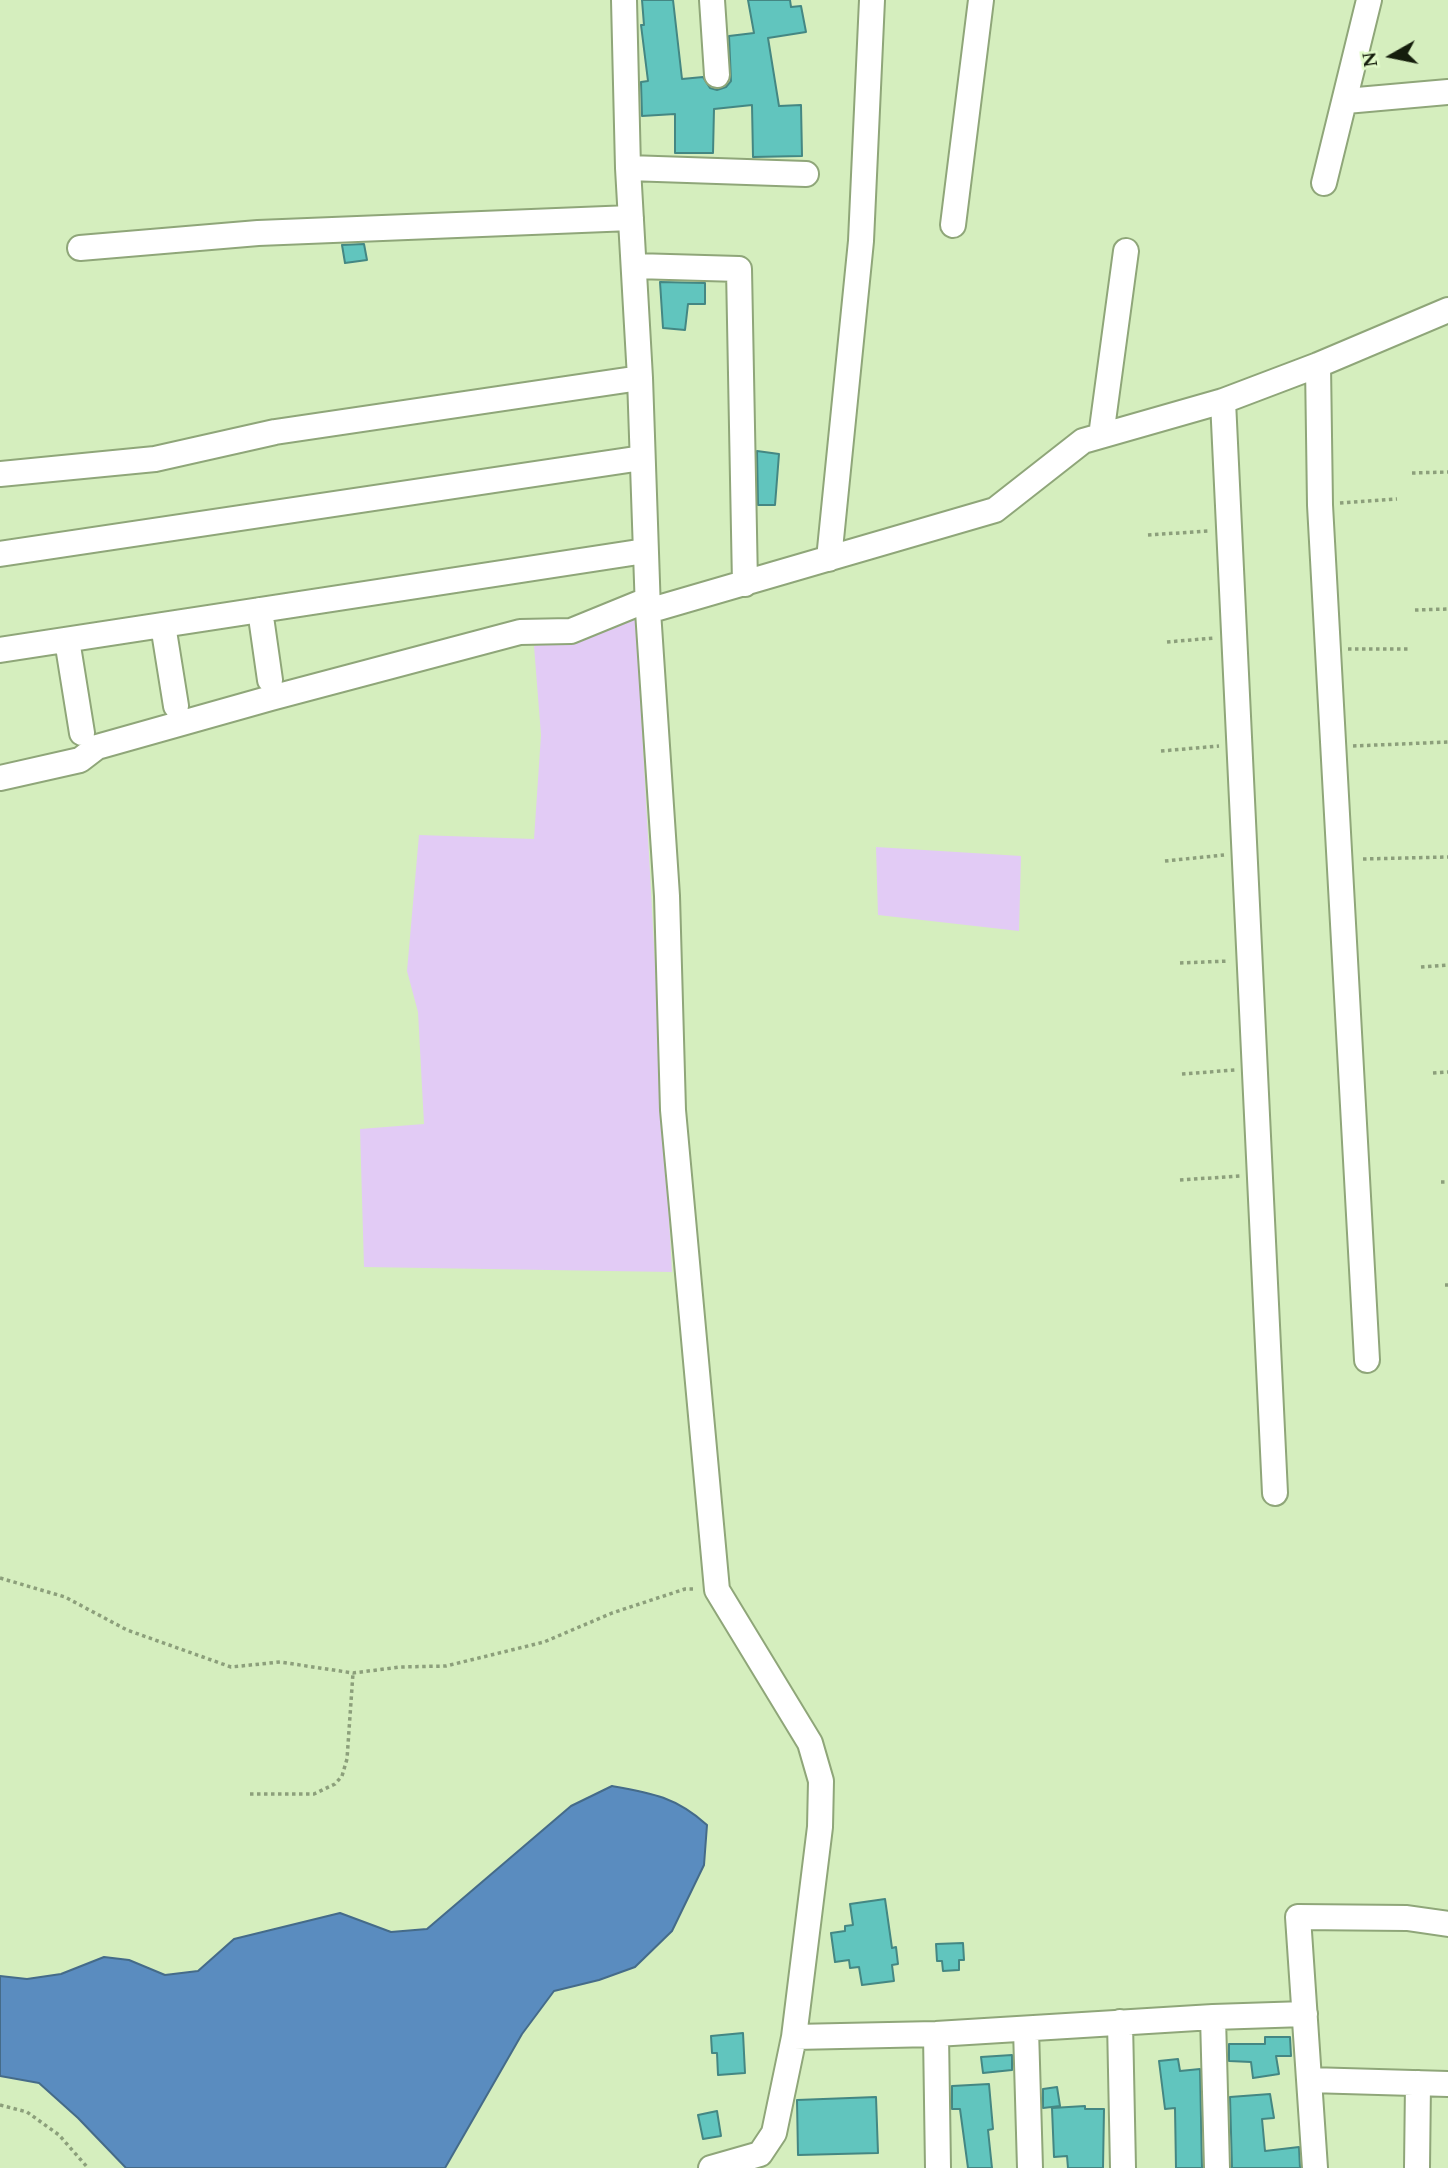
<!DOCTYPE html>
<html>
<head>
<meta charset="utf-8">
<style>
	body { margin:0 }
	#map { position:relative; width:1448px; height:2168px; overflow:hidden; background:#d5eebe; font-family:Spectral,serif }
	canvas { display:block }
	.north { position:absolute; left:1357px; top:21px; width:70px; height:70px; -webkit-text-stroke:5px #e2fbca; paint-order:stroke; rotate:261deg; font-size:19px; font-weight:700; line-height:28px; text-align:center; color:#151e0c }
	.north::after { content:''; display:block; margin:auto; width:24px; height:32px; background:#151e0c; clip-path:polygon(50% 0,100% 100%,50% 72%,0 100%) }
</style>
</head>
<body>
<div id="map">
<canvas width="1448" height="2168"></canvas>
<div class="north">N</div>
</div>
<script>
const ctx = document.querySelector('canvas').getContext('2d');
ctx.lineJoin = 'round';
function fillPath(path, color) { ctx.fillStyle = color; ctx.fill(path, 'evenodd'); }
function strokePath(path, color, width, dash) { ctx.strokeStyle = color; ctx.lineWidth = width; ctx.lineCap = dash ? 'butt' : 'round'; ctx.setLineDash(dash || []); ctx.stroke(path); }
const green = new Path2D(`
	M636,619L672,1272L364,1267L360,1129L424,1124L418,1012L407,971L419,835L534,839L541,735L534,646L582,638Z
	M876,847L1021,856L1019,931L878,915Z`);
const water = new Path2D(`
	M612,1786C652,1793 676,1797 707,1825L704,1865L672,1931L635,1967L599,1980L554,1991L522,2034L445,2168H126L78,2118L39,2083L0,2076V1976L27,1979L61,1974L104,1957L129,1960L165,1975L198,1971L234,1939L340,1913L391,1932L427,1929L571,1806Z`);
const building = new Path2D(`
	M642,0H673L682,79L703,77L710,88L717,90L726,87L731,81L729,36L754,33L748,0H790L791,7L801,6L806,32L768,38L779,106L801,105L802,156L753,157L752,105L714,109L713,153H675V114L642,116L641,82L648,81L641,25H644Z
	M364,244L367,260L345,263L342,245Z
	M660,282L705,283V304H688L685,330L663,328Z
	M757,451L779,454L775,505H758Z
	M885,1899L892,1948L896,1947L898,1964L892,1965L894,1981L862,1985L859,1967L850,1968L849,1960L835,1962L831,1933L845,1931V1926L853,1925L850,1904Z
	M963,1943L964,1960H959V1970L943,1971L942,1961H937L936,1944Z
	M743,2033L745,2073L718,2075L717,2053H712L711,2036Z
	M1265,2037H1290L1291,2056H1276L1279,2074L1253,2078L1251,2062L1229,2061V2044H1265Z
	M1012,2055V2070L983,2073L981,2057Z
	M1178,2059L1180,2071L1200,2069L1202,2168H1176L1175,2108L1165,2109L1159,2061Z
	M989,2084L993,2129L988,2130L992,2168H968L960,2109H952V2086Z
	M1057,2087L1060,2106L1043,2108V2089Z
	M1270,2094L1274,2118L1262,2119L1265,2151L1299,2147L1300,2168H1232L1230,2097Z
	M876,2097L878,2153L798,2155L797,2100Z
	M1085,2106V2109H1104L1103,2168H1068L1067,2156L1054,2157L1052,2108Z
	M717,2111L721,2136L703,2139L698,2115Z`);
const path = new Path2D(`
	M1412,473L1448,472
	M1340,503L1397,499
	M1148,535L1208,531
	M1415,610L1448,609
	M1167,642L1214,638
	M1348,649H1409
	M1353,746L1448,742
	M1161,751L1219,746
	M1363,859L1448,857
	M1165,861L1224,855
	M1180,963L1229,961
	M1421,967L1448,965
	M1433,1073L1448,1072
	M1182,1074L1235,1070
	M1180,1180L1240,1176
	M1441,1182H1448
	M1445,1285H1448
	M0,1578L65,1597L127,1630L231,1667L280,1662L353,1673L400,1667L446,1666L544,1642L612,1613L685,1589H694
	M250,1794H314L335,1784L342,1776L347,1759L353,1673
	M0,2105L27,2112L59,2135L88,2168`);
const street = new Path2D(`
	M624,0L628,168L640,378L648,611L667,896L673,1110L717,1590L810,1743L821,1781L820,1827L794,2037L774,2133L760,2154L711,2168
	M712,0L717,75
	M1346,101L1448,92
	M628,168L806,174
	M1324,183L1369,0
	M953,225L981,0
	M80,248L258,233L631,218
	M635,266L739,269L745,584
	M1318,365L1320,505L1367,1360
	M1223,401L1275,1493
	M1101,436L1126,251
	M0,474L155,459L275,432L640,378
	M0,554L642,458
	M829,559L861,241L872,0
	M260,610L270,680
	M648,611L995,510L1083,441L1223,401L1318,365L1448,310
	M163,625L176,706
	M67,640L82,733
	M0,650L645,551
	M0,778L80,760L97,747L271,698L520,632L571,631L647,600
	M1213,2017L1217,2168
	M1120,2022L1123,2168
	M1026,2029L1030,2168
	M936,2034L938,2168
	M794,2037L936,2034L1213,2017L1305,2014
	M1309,2080L1448,2084
	M1315,2168L1298,1917L1407,1918L1448,1924
	M1417,2168L1418,2083`);
fillPath(green, '#e2cbf5');
fillPath(water, '#5a8cbf');
strokePath(water, '#456b89', 2);
fillPath(building, '#61c5be');
strokePath(building, '#448783', 2);
strokePath(street, '#8fa679', 28);
strokePath(path, '#8c9f7b', 3.5, [3.5, 3.5]);
strokePath(street, '#fff', 24);
</script>
</body>
</html>
